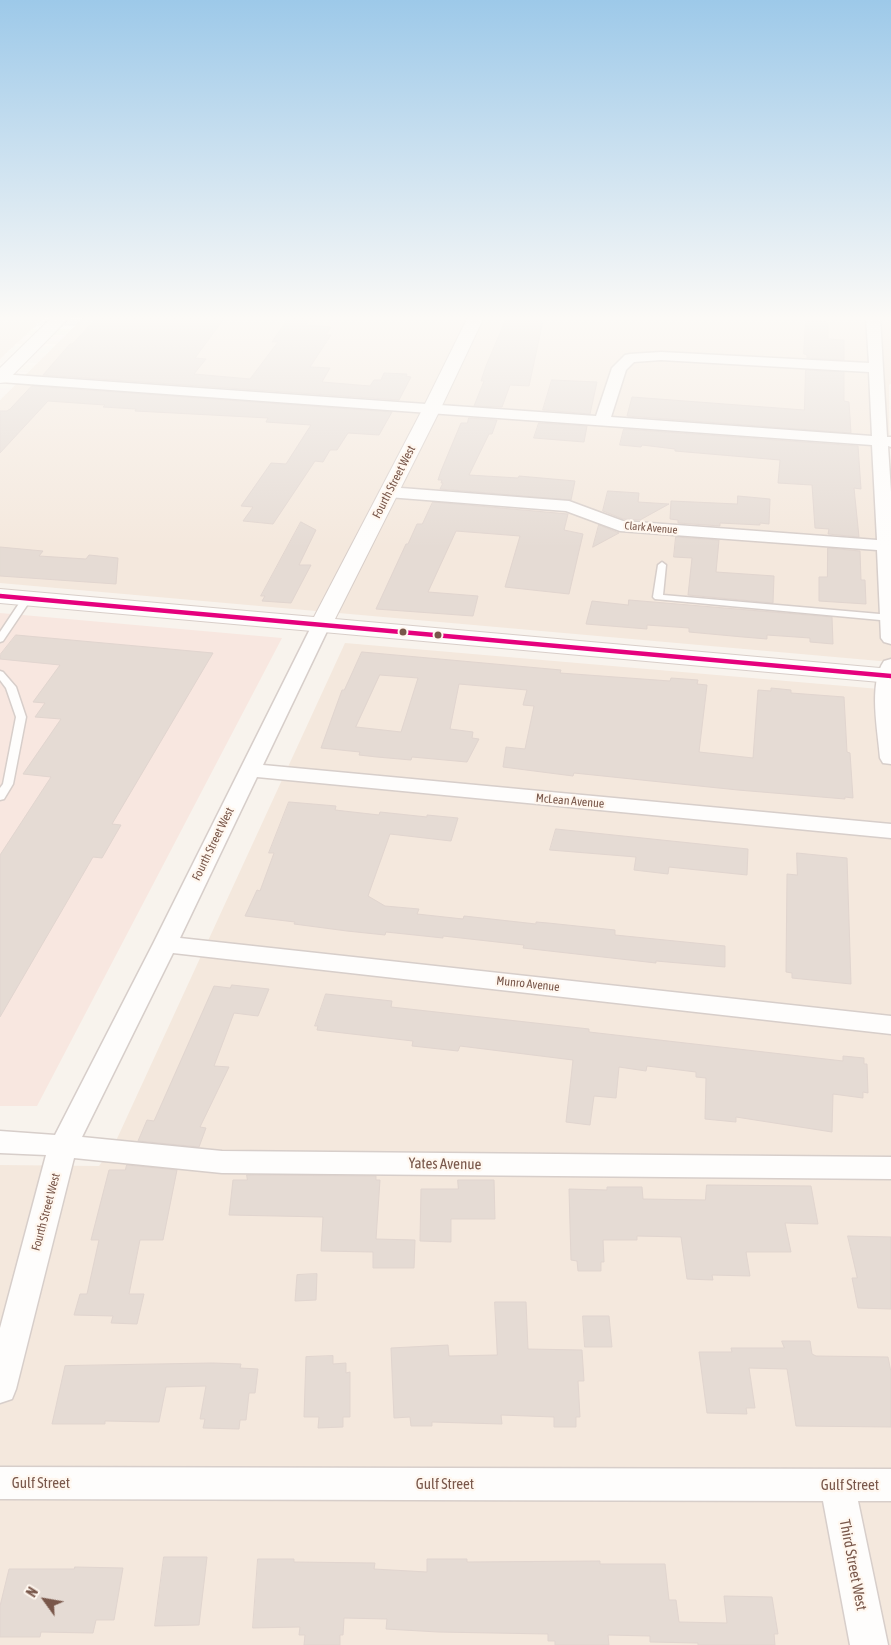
<!DOCTYPE html>
<html>
<head>
<meta charset="utf-8">
<style>
	body { margin:0 }
	#map { position:relative; width:891px; height:1645px; overflow:hidden; background:#f8f3ed; font-family:"Asap Condensed",sans-serif }
	canvas { display:block }
	.north { position:absolute; left:20px; top:1575px; width:50px; height:50px; -webkit-text-stroke:4px #fff7ef; paint-order:stroke; rotate:302deg; font-size:14px; font-weight:700; line-height:20px; text-align:center; color:#79574a }
	.north::after { content:''; display:block; margin:auto; width:18px; height:22px; background:#79574a; clip-path:polygon(50% 0,100% 100%,50% 72%,0 100%) }
</style>
</head>
<body>
<div id="map">
<canvas width="891" height="1645"></canvas>
<div class="north">N</div>
</div>
<script>
const ctx = document.querySelector('canvas').getContext('2d');
ctx.lineJoin = 'round';
function fillPath(path, color) { ctx.fillStyle = color; ctx.fill(path, 'evenodd'); }
function strokePath(path, color, width, dash) { ctx.strokeStyle = color; ctx.lineWidth = width; ctx.lineCap = dash ? 'butt' : 'round'; ctx.setLineDash(dash || []); ctx.stroke(path); }
function write(font, color, halo, rows, align = 'center') {
  ctx.font = font + ' "Asap Condensed",sans-serif'; ctx.lineWidth = 4.5; ctx.setLineDash([]); ctx.textBaseline = 'middle'; ctx.strokeStyle = halo; ctx.fillStyle = color; for (const [text, x, y, turn = 0] of rows) {
    ctx.save(); ctx.translate(x, y); ctx.rotate((+turn || 0) * Math.PI / 180); ctx.textAlign = isNaN(turn) ? turn : align; if (halo) ctx.strokeText(text, 0, 0); ctx.fillText(text, 0, 0); ctx.restore();
  }
}
const residential = new Path2D(`
	M0,317H45L0,359Z
	M84,317H891V384L889,385L891,662L0,583V400Z
	M345,643L891,690V1645H0V1165L99,1166L115,1143Z`);
const commercial = new Path2D(`
	M0,613L282,638L37,1106H0Z`);
const building = new Path2D(`
	M98,317H225L195,358L206,359L194,374L250,379L278,342H272L289,317H311L306,325L331,327L326,335H331L310,367L330,368L322,382L370,386L374,380H381L384,373L407,374L406,376L411,377L399,400L43,375L70,344H72Z
	M506,320L543,321L529,386L510,385L502,407L474,406L484,381H481L486,366Z
	M806,321L828,322V339L844,340V360L807,358V355L804,354Z
	M806,370L844,372V401L849,402L851,433L627,416L632,397L804,410Z
	M552,380L597,382L590,414L543,410Z
	M32,386L392,412L379,435L348,433L337,450H330L323,462L315,461L273,524L243,521L253,507L241,506L271,463L286,464L311,425L266,422L268,418L135,411L136,409L103,407L105,405L48,401L0,453V411H7L10,409Z
	M469,418L497,420L492,434H489L469,475L518,478L519,476L575,481L571,500L440,489L443,483H441L442,480H438L441,471L461,423H467Z
	M539,423L587,426L584,442L534,438Z
	M624,429L858,446L861,489L854,488L859,537L828,534L829,529L815,528L812,485L778,483L780,460L675,451V449L642,445L641,447L620,445Z
	M608,491L639,493L638,502L669,504L640,520L623,519L603,511Z
	M738,496L770,499L769,524L760,523V525L720,523V526L678,523V520L670,519L671,501L737,504Z
	M433,502L568,514L564,530L583,534L569,594L505,587L520,536L456,531L428,592L478,596L473,616L376,609L406,544H408L417,524H422Z
	M301,522L316,530L299,565H311L291,603L262,601L265,596H261Z
	M599,525L619,533L593,547Z
	M676,537L719,540L716,572L774,576L773,603L688,595L692,558L674,557Z
	M0,547L43,551L39,556L86,559L89,555L118,558L116,584L0,576Z
	M828,548L860,551L861,580H865L866,604L819,601V577H827Z
	M629,600L832,617L833,644L810,642V638L767,635V639L743,637L689,632V628L647,625V629L586,624L592,601L628,605Z
	M16,635L213,653L112,824L121,825L102,858L93,857L0,1017V855L51,777L23,774L61,719L35,717L45,703L33,702L60,665L0,659V655Z
	M362,652L561,670L560,673L670,681L671,678L698,680L697,684L707,685L699,752L753,758L758,690L771,691V688L791,690V693L844,697L847,752L850,753L853,798L845,797V799L738,790L574,773L573,776L503,767L506,747L525,749L534,706L523,705L527,690L459,684L450,729L473,732L472,738L479,739L467,762L412,757L411,760L377,757L359,755L360,752L321,748L342,690H344ZM380,675L418,678L401,732L356,727Z
	M289,802L336,806L335,810L379,815L380,812L427,817V815L458,818L451,841L390,834L368,896L385,906L419,909L417,914L463,919L464,916L536,924V922L548,923L615,930V935L725,946V967L656,961V963L523,948L524,945L443,936V938L386,932L385,935L347,931L294,924L295,922L245,916L257,890L260,891L274,853H269Z
	M556,829L748,849L747,875L669,867L668,874L634,870L636,857L550,850Z
	M797,853L847,858L851,984L792,978V973L786,972L787,874L797,875Z
	M232,985L269,989L258,1016L234,1013L214,1066L229,1067L200,1127L206,1128L199,1147L138,1141L147,1120L154,1121L214,986L230,988Z
	M326,994L392,1001L391,1007L589,1029V1032L843,1061V1056L864,1058V1064H867L868,1093L863,1092V1098L833,1094L832,1132L736,1117V1122L705,1119L706,1078L696,1077V1072L647,1066L646,1071L619,1067L616,1098L594,1096L590,1125L566,1122L573,1060L460,1046L458,1051L412,1046L413,1041L317,1030L318,1026H315Z
	M127,1165L177,1170L163,1240H140L129,1294H144L137,1324L111,1323L113,1316L74,1315L80,1294H87L99,1240H91L109,1170H125Z
	M247,1175L376,1176V1180H380L376,1239L415,1240L414,1268H373V1252L321,1251L323,1217L229,1215L233,1180H247Z
	M458,1180H494L495,1219H451V1242L420,1241L421,1189H458Z
	M707,1185L811,1186L818,1224L785,1223L791,1252H746L750,1276L712,1275L713,1280L687,1279L681,1237L637,1236V1240H603L604,1262H601V1271H578L577,1261L571,1260L569,1189L607,1190V1187H642L643,1199L705,1200Z
	M848,1236L891,1237V1309L858,1308L852,1278H857Z
	M317,1274L316,1300L295,1301L297,1275Z
	M495,1302H526L528,1349L582,1350L584,1381H578L580,1417H576V1427H554V1417L501,1415L502,1424L432,1422V1426H411L410,1417L394,1418L391,1348L448,1345L449,1356L497,1355Z
	M583,1316H609L612,1347H585Z
	M782,1341H810L812,1354L816,1356L888,1357L891,1372V1427L796,1426L787,1369L749,1368L755,1408H746L747,1414L707,1413L699,1352H732L731,1348H784Z
	M333,1356V1364L346,1363V1373L350,1372V1417H343V1427L318,1428L319,1417H304L306,1357Z
	M213,1363L241,1364L240,1368L258,1369L255,1393H249L246,1420H240L239,1429L203,1428L205,1419H200L206,1386L166,1387L159,1422L105,1421V1424H52L65,1366Z
	M164,1557H207L199,1625L155,1626Z
	M258,1559H294V1562L375,1563L374,1569L427,1572V1559H467V1562L600,1561V1564H665L669,1600H676L679,1622L727,1623L724,1596L772,1597L778,1634H774L775,1645H698V1643L650,1642V1636L608,1635L609,1645H555V1641H548V1634L438,1632L386,1629L387,1619L344,1618L343,1635H340V1645H304L305,1635H299L300,1627L253,1628Z
	M75,1567L123,1568L114,1620H96L93,1633L41,1632L40,1637H0V1606L9,1569H74Z`);
const lane = new Path2D(`
	M662,562L666,565L663,595L891,615V621L655,599L653,597L658,565Z
	M27,595L32,598L3,641L0,642V632L24,596Z
	M0,671L3,672L16,687L26,717L13,784L4,799L0,800V788L3,784L16,717L6,688L0,680Z`);
const street = new Path2D(`
	M866,317H880L887,437H891V447L888,446L891,492V644L884,642L881,638L877,550L620,531L566,511L388,497L382,495L380,492L382,489L388,487L569,501L623,521L877,540L872,445L0,382V374L596,416L612,368L625,355L630,354L661,352L869,363ZM661,360L869,372L872,436L611,417L626,370L634,362Z
	M321,619L328,621L330,625L263,765L891,824V838L257,777L180,938L891,1016V1034L173,953L82,1137L222,1151L891,1157V1179L222,1173L74,1158L16,1389L12,1399L0,1403V1328L46,1155L0,1153V1131L55,1135L153,944L312,625L314,621Z
	M891,659V764L883,763L880,758C878,731 868,684 884,661Z
	M0,1467L891,1469V1501H858L888,1645H850L823,1501L0,1499Z`);
const secondary = new Path2D(`
	M52,317H70L6,382L0,383V368Z
	M468,317H484L440,410L335,619L891,669V683L0,603V589L314,617L422,410Z`);
const bus1 = new Path2D(`
	M0,596L891,676`);
const markers = [
	[403,632,4.5,"#79574a"],
	[438,635,4.5,"#79574a"]
];
const farStreetnames = [
	["Clark Avenue",651,528,5]
];
const streetNames = [
	["Fourth Street West",394,482,-63],
	["McLean Avenue",570,801,5],
	["Fourth Street West",213,844,-64],
	["Munro Avenue",528,984,6],
	["Fourth Street West",46,1212,-75]
];
const nearStreetnames = [
	["Yates Avenue",445,1164,1],
	["Gulf Street",41,1483],
	["Gulf Street",445,1484],
	["Gulf Street",850,1485],
	["Third Street West",853,1565,79]
];
fillPath(residential, '#f4e8dd');
fillPath(commercial, '#f8e7e0');
fillPath(building, '#e5dbd4');
strokePath(building, '#e1d5cf', 1);
strokePath(lane, '#d7ceca', 3);
strokePath(street, '#d7ceca', 3);
strokePath(secondary, '#d8cec9', 2);
fillPath(lane, '#fefdfc');
fillPath(street, '#fefdfc');
fillPath(secondary, '#fefdfc');
strokePath(bus1, '#e5007d', 4.5);
const sky = ctx.createLinearGradient(0, 0, 0, 548);
sky.addColorStop(0, '#9dc9e9');
sky.addColorStop(0.58, '#fcfaf7');
sky.addColorStop(1, '#fcfaf700');
ctx.fillStyle = sky;
ctx.fillRect(0, 0, 891, 548);
for (const [x, y, r, color] of markers) { const dot = new Path2D(); dot.arc(x, y, r, 0, 2 * Math.PI); ctx.fillStyle = color; ctx.fill(dot); strokePath(dot, '#fff7ef', 2); }
write('11px', '#79574a', '#fff7ef', farStreetnames);
write('12px', '#79574a', '#fff7ef', streetNames);
write('15px', '#79574a', '#fff7ef', nearStreetnames);
</script>
</body>
</html>
